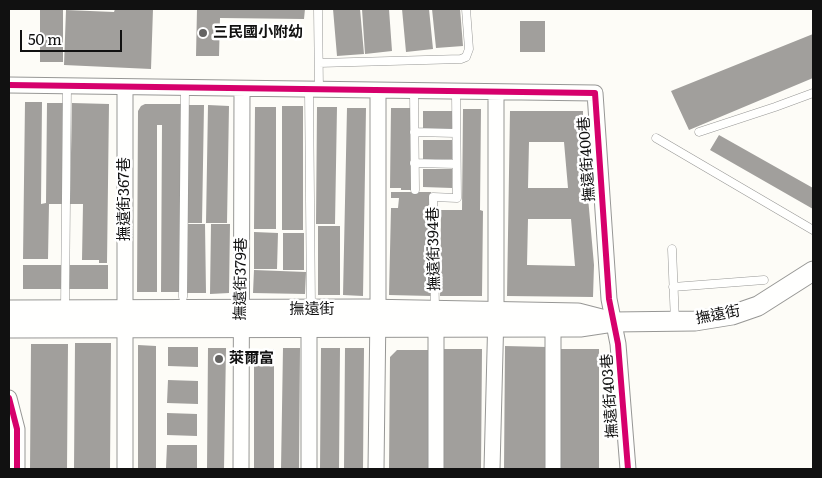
<!DOCTYPE html>
<html>
<head>
<meta charset="utf-8">
<style>
	body { margin:0 }
	#map { position:relative; width:822px; height:478px; overflow:hidden; background:#fdfcf7; font-family:Literata,serif }
	canvas { display:block }
	.frame { position:absolute; inset:0; border:10px solid #111; pointer-events:none }
	.scale { position:absolute; left:20px; top:30px; width:102px; height:22px; box-sizing:border-box; border:2px solid #111; border-top:0; padding-left:6px; font-size:15px; line-height:18px; white-space:nowrap; color:#111; -webkit-text-stroke:4px #fff; paint-order:stroke }
</style>
</head>
<body>
<div id="map">
<canvas width="822" height="478"></canvas>
<div class="frame"></div>
<div class="scale">50 m</div>
</div>
<script>
const ctx = document.querySelector('canvas').getContext('2d');
ctx.lineJoin = 'round';
function fillPath(path, color) { ctx.fillStyle = color; ctx.fill(path, 'evenodd'); }
function strokePath(path, color, width, dash) { ctx.strokeStyle = color; ctx.lineWidth = width; ctx.lineCap = dash ? 'butt' : 'round'; ctx.setLineDash(dash || []); ctx.stroke(path); }
function write(font, color, halo, rows, align = 'center') {
  ctx.font = font + ' Literata,"Noto Sans TC",serif'; ctx.lineWidth = 5; ctx.setLineDash([]); ctx.textBaseline = 'middle'; ctx.strokeStyle = halo; ctx.fillStyle = color; for (const [text, x, y, turn = 0] of rows) {
    ctx.save(); ctx.translate(x, y); ctx.rotate((+turn || 0) * Math.PI / 180); ctx.textAlign = isNaN(turn) ? turn : align; if (halo) ctx.strokeText(text, 0, 0); ctx.fillText(text, 0, 0); ctx.restore();
  }
}
const building = new Path2D(`
	M40,9H63V62H40Z
	M115,9H153L151,69L64,65L66,10L114,12Z
	M197,9H305L304,19L220,18L219,56H196Z
	M333,9H360L364,54L337,56Z
	M362,9H389L392,51L365,54Z
	M402,9H429L433,49L406,52Z
	M432,9H460L463,46L436,48Z
	M520,21H545V52H520Z
	M813,34V78L689,130L671,91Z
	M25,102H42L41,204L46,203L47,103H63L62,204H49L48,259H23Z
	M72,103L109,104L107,263H99V260H82L83,204H70Z
	M145,104H181L180,292H161L162,125H157V292H137L138,111L141,106Z
	M188,105H204L202,223H187Z
	M208,105L229,106L227,223H206Z
	M282,106H303V230H282Z
	M255,107H276V229H254Z
	M317,107H337L335,224H316Z
	M347,108H366L363,296L343,295Z
	M391,108H412V190H401V188H390Z
	M463,109H481L480,210L483,211L482,296H440L441,210H462Z
	M423,111H453L452,130H423Z
	M510,111H583V141L594,265L593,297L507,296ZM529,142H564L568,188H528ZM528,219H571L575,266L527,265Z
	M719,135L813,188V209L710,150Z
	M423,140H452V159H423Z
	M423,169H452V188L423,187Z
	M391,192H431V296L389,295L391,208H398L399,198H391Z
	M186,224H205L206,293H186Z
	M211,224H230L229,293L210,294Z
	M318,226H340V295H318Z
	M254,232L278,233L277,269H254Z
	M283,233H304V270H283Z
	M23,265H62L61,289H23Z
	M69,265H108V289H69Z
	M254,270L306,272L305,294L253,293Z
	M75,343H111L110,469H74Z
	M31,344H68L67,469H30Z
	M138,345L156,346V469H138Z
	M505,346L547,347L546,469H504Z
	M168,347H198V367L168,366Z
	M208,348H226L224,469H207Z
	M283,348H300L299,469H281Z
	M321,348H340L339,469H320Z
	M345,348H364L363,469H344Z
	M254,349H274V469H254Z
	M440,349H482L481,469H439Z
	M557,349H599V469H557Z
	M397,350H432L431,469H389L390,357Z
	M168,380L198,381V404L167,403Z
	M167,413L197,414V436L167,435Z
	M167,445H197V468H166Z`);
const service = new Path2D(`
	M318,9L319,90
	M319,63L461,59L466,57L469,49L466,9
	M309,90L311,308
	M414,92L415,190
	M414,132L455,133
	M699,132L775,107L813,93
	M656,138L813,230
	M414,163L455,164
	M672,249L675,322
	M673,287L764,280
	M183,297L185,88
	M65,309L67,86
	M435,310L433,197L457,198L456,92`);
const minor = new Path2D(`
	M9,85L595,93L609,299L618,344L628,469
	M125,310V87
	M309,327V469
	M553,327V469
	M9,398L17,429V469
	M125,469V328
	M241,469L242,89
	M376,469L378,310V91
	M436,469V327
	M492,469L496,312V93`);
const tertiary = new Path2D(`
	M9,310L365,309L578,313L609,321
	M9,328L580,327L613,322L695,321L732,315L758,306L813,271`);
const cycleway = new Path2D(`
	M9,85L595,93L609,299L618,344L628,469
	M9,398L17,429V469`);
const markers = [
	[203,33,5,"#646362"],
	[219,359,5,"#646362"]
];
const poiNames = [
	["三民國小附幼",213,33],
	["萊爾富",229,359]
];
const streetNames = [
	["撫遠街400巷",587,159,-94],
	["撫遠街367巷",125,199,-90],
	["撫遠街394巷",434,249,-91],
	["撫遠街379巷",241,279,-89],
	["撫遠街",312,310],
	["撫遠街",718,315,-11],
	["撫遠街403巷",610,396,-94]
];
fillPath(building, '#a19f9c');
strokePath(service, '#979795', 9);
strokePath(minor, '#979795', 17);
strokePath(tertiary, '#979795', 21);
strokePath(service, '#fffffe', 8);
strokePath(minor, '#fffffe', 15);
strokePath(tertiary, '#fffffe', 19);
strokePath(cycleway, '#d6006c', 6);
for (const [x, y, r, color] of markers) { const dot = new Path2D(); dot.arc(x, y, r, 0, 2 * Math.PI); ctx.fillStyle = color; ctx.fill(dot); strokePath(dot, '#fff', 2); }
write('bold 15px', '#111', '#fff', poiNames, 'left');
write('15px', '#111', '#fff', streetNames);
</script>
</body>
</html>
